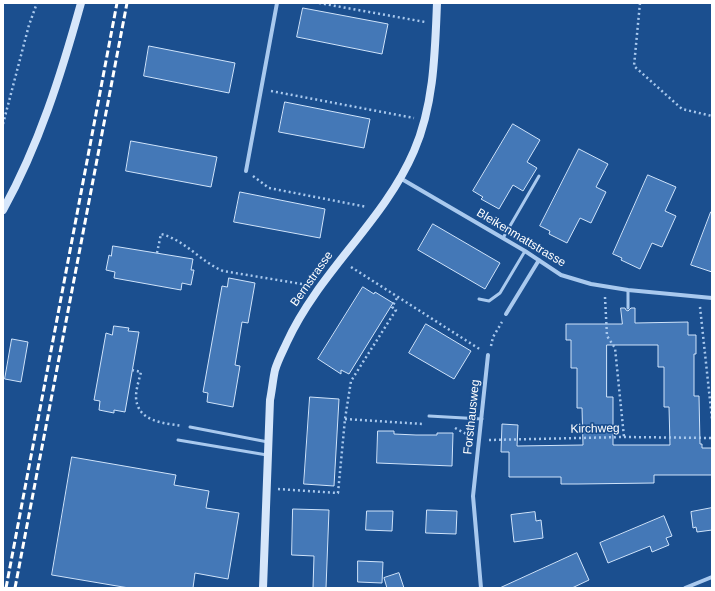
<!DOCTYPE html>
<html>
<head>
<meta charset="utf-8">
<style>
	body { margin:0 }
	#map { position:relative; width:715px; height:591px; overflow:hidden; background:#1b4f8f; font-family:Helvetica,sans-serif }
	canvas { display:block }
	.frame { position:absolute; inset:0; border:4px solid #fff; pointer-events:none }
</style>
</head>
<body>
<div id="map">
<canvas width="715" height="591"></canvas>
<div class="frame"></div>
</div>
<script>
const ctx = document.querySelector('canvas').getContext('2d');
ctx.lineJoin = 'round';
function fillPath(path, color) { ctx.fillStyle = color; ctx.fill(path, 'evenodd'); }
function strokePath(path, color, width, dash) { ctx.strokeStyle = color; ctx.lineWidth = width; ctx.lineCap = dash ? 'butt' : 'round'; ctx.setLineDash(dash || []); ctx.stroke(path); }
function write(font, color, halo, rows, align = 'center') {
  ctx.font = font + ' Helvetica,sans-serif'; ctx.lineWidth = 3.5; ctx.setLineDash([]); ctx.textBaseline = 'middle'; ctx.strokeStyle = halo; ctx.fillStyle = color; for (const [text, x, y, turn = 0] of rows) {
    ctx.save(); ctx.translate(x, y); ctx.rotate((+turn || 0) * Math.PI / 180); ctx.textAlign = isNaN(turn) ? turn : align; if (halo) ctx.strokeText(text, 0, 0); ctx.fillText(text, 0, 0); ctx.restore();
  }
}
const building = new Path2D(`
	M303,8L388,24L382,54L297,37Z
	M149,46L235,63L229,93L144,76Z
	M285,102L370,119L364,148L279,132Z
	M513,124L540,140L527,162L537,168L523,191L513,185L499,209L481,199L483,197L473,191Z
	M131,141L217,157L211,187L126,171Z
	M579,149L608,164L596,187L606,192L591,223L580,218L567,243L549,234L550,231L540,226Z
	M648,175L676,187L665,211L676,216L662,247L652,243L640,269L621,260L622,258L613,254Z
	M240,192L325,209L320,238L234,222Z
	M711,212H712V272L691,265Z
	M433,224L500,263L485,289L418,250Z
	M113,246L193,259L191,270H194L191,285L182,283L181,290L114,278L115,272L106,270L109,255L111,256Z
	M229,278L255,283L248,323L242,322L235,365L240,366L233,407L207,402L208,393L203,392L222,286L227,287Z
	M363,287L374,294L375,292L393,303L349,374L341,370V374L318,359Z
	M621,308H625L626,310L628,311L631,308H635V323L688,322V335H696V354H694V396H699L700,444H702V448H712V475H654V483L578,484H561V477H509V452H501L502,424L518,425L517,446L583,445L582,408H577V368H571V340H566V324H622ZM607,345H658V367H664V407H669L670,445H613V397H607Z
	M426,324L471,351L454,379L409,353Z
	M114,326L129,328L128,331L139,332L125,412L114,410V413L99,410L100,401L94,400L106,333L112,335Z
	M12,339L28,342L21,382L5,379Z
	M310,397L339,399L334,486L304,484Z
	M378,431H394V434L416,435H437V433H453L452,466L377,463Z
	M72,457L176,475L174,485L209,491L206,508L239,513L228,579L195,573L193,588H129L52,575Z
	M712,508V530L697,532L696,527L693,528L691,512Z
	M293,509L329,510L326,588H313L314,556L292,555Z
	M427,510L457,511L456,534L426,533Z
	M367,511H393L392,531L366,530Z
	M535,512L536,521L541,520L543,538L514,542L511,515Z
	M664,516L672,536L666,538L669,545L652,552L650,546L608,563L600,543Z
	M577,553L589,580L572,588H500Z
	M358,561L383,562L382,583L358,582Z
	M399,573L404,588H387L384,578Z`);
const path = new Path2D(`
	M319,3L425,22
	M640,3L634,66L682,109L712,116
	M271,91L414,118
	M3,124L29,25L37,3
	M253,176L269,188L367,207
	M157,253L161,234C185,240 201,262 223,271L308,285
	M351,267L481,350
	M605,297L607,336L615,348L624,437
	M700,307L712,419
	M491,346L493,337L502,322
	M132,370L141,372C139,380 136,389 136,397C137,422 164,423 182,426
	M345,419L423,424
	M455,428L470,436
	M489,440L624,437L712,438
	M278,489L338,493L345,419L351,381L396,310L392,307L397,298`);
const lane = new Path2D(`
	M503,238L539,176
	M628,290V308
	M479,299L489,301L500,293L525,251
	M429,416L482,419
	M190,427L268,442
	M178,440L267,455`);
const street = new Path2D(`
	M246,171L277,3
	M400,178L525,251L561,275L591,284L628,290L712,298
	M506,314L539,260
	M481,588L473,496L488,355
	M685,588L712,577`);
const secondary = new Path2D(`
	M3,210C39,145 61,75 81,3
	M263,588L270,400C272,390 273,379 275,370C278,360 283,351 287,342C319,272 384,221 414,151C434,105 435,53 437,3`);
const rail = new Path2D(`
	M6,588L117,3
	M15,588L127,3`);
const streetNames = [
	["Bleikenmattstrasse",521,238,31],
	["Bernstrasse",312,279,-55],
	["Forsthausweg",472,417,-84],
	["Kirchweg",595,429,-1]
];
fillPath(building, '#4478b7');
strokePath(building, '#cfe3fa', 1);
strokePath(path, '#a9c9ee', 2.5, [2, 3]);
strokePath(lane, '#a9c9ee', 3);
strokePath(street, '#a9c9ee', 4);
strokePath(secondary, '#d6e6fa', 8);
strokePath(rail, '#fff', 3, [7, 3]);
write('12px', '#fff', '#1b4f8f', streetNames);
</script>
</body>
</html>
